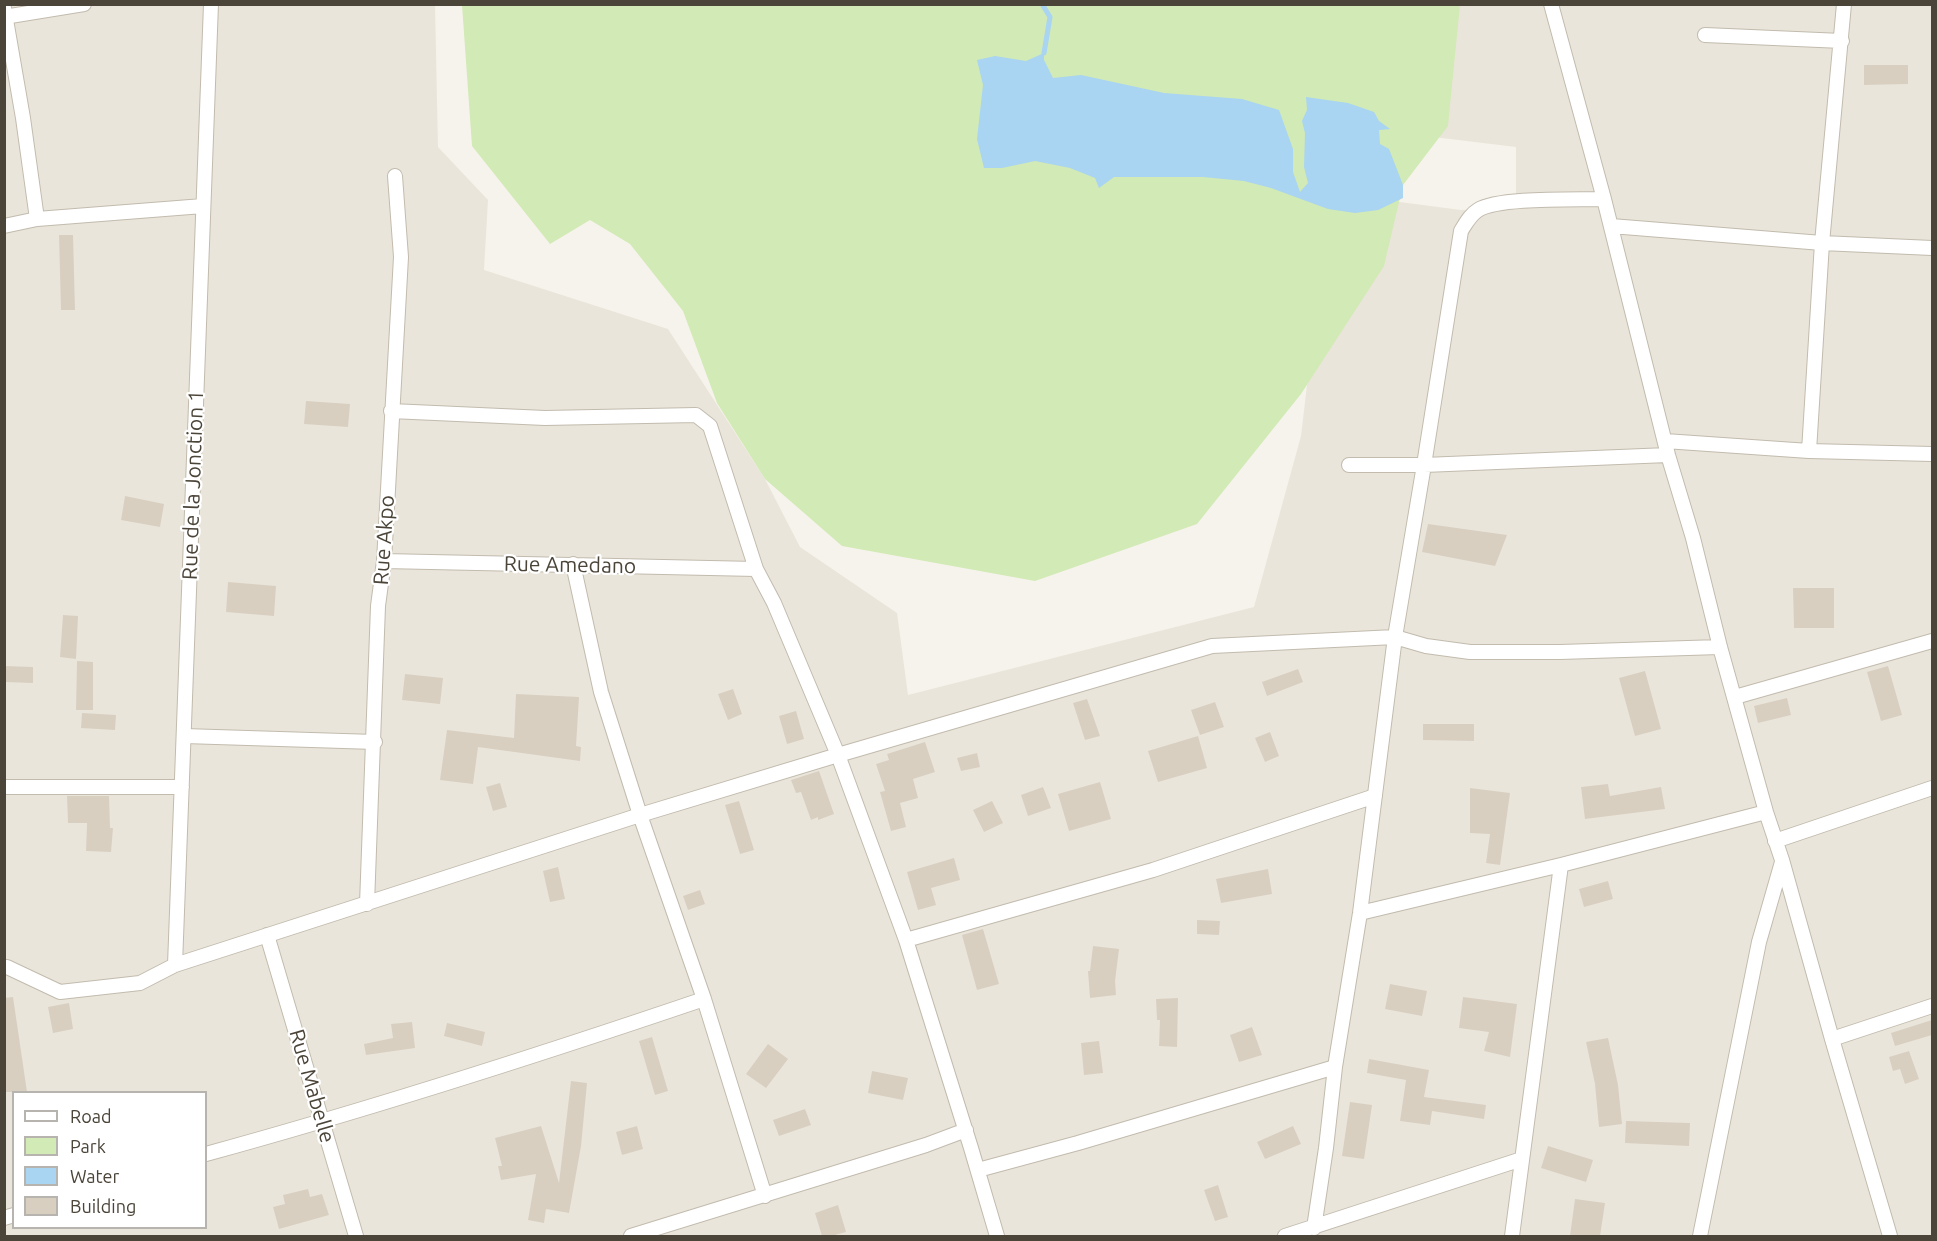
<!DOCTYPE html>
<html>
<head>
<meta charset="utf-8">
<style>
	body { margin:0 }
	#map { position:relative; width:1937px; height:1241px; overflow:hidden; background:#f6f3ec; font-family:Ubuntu,sans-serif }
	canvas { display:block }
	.frame { position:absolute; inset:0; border:6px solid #4b4439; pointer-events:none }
	.legend { position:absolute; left:12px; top:1091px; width:195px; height:138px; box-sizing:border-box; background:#fff; border:2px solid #b7b4b0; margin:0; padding:8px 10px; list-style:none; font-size:18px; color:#4b4439 }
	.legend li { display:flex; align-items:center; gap:12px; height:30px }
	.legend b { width:30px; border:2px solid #b7b4b0 }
</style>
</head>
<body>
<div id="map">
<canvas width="1937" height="1241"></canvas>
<div class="frame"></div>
<ul class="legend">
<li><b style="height:8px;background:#fff"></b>Road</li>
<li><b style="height:16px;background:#d2eab5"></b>Park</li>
<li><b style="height:16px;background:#a9d4f2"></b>Water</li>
<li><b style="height:16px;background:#d8cfc1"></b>Building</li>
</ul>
</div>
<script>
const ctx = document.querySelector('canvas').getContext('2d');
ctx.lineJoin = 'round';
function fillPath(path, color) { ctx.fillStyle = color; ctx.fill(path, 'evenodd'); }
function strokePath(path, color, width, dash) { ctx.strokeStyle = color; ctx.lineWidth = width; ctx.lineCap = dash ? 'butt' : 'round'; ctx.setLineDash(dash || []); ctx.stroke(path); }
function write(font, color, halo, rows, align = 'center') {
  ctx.font = font + ' Ubuntu,sans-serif'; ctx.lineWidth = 4.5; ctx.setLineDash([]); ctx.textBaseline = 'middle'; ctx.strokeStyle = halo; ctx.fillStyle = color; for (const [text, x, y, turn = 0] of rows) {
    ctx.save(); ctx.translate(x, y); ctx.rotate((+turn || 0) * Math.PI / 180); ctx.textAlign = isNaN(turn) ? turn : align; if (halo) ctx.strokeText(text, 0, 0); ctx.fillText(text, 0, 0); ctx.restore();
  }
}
const residential = new Path2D(`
	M5,5H435L438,147L488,200L484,270L668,329L765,479L800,547L897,613L908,695L1254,607L1301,436L1312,343L1392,201L1461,210L1516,208V147L1409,134L1404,5H1932V1236H5ZM14,1092H206V1228H14Z`);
const green = new Path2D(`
	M462,5H1460L1448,126L1403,185L1384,266L1301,394L1197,524L1035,581L842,546L765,479L717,403L683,311L630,244L590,220L550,244L472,146Z`);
const water = new Path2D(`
	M1044,53V60L1053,78L1081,75L1164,93L1242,99L1279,110L1293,149V172L1300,192L1308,183L1304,167L1305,133L1302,121L1307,110L1306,97L1348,103L1374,112L1379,121L1390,129L1379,130L1380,144L1389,149L1403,185V198L1378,210L1355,213L1328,209L1271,188L1244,181L1203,177H1114L1099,188L1095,178L1070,168L1035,161L1002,168H984L977,139L983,85L977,60L995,56L1026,61Z`);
const stream = new Path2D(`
	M1042,4L1050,17L1044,53`);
const building = new Path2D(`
	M1864,65H1908V84L1864,85Z
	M59,235H73L75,310H61Z
	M306,401L350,404L348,427L304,424Z
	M125,496L164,504L160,527L121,520Z
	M1428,524L1507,535L1495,566L1422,552Z
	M228,582L276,586L274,616L226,612Z
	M1793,588H1834V628H1794Z
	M63,615L78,616L76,659L60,657Z
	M77,661L93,662V710H76Z
	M4,666L33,667V683L4,682Z
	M1888,666L1902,715L1881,721L1867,672Z
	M1298,669L1303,682L1267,696L1262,682Z
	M1645,671L1661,729L1635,736L1619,678Z
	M405,674L443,678L440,704L402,700Z
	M733,689L742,714L728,720L718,694Z
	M516,694L579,697L576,746L581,747L580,761L478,747L473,784L440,780L447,730L514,738Z
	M1787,698L1791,715L1758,723L1754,706Z
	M1087,699L1100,736L1085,740L1073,703Z
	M1215,702L1224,727L1200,735L1191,710Z
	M796,711L804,739L787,744L779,716Z
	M82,713L116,715L115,730L81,728Z
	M1423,724H1474V741L1423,740Z
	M1270,732L1279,756L1265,762L1255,738Z
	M1198,736L1207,768L1158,782L1148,751Z
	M925,742L935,772L913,779L918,798L900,803L906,827L891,831L880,792L885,791L876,764L889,760L887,754Z
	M977,753L980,767L961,771L957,758Z
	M819,771L834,814L818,820V817L811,820L801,792L796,793L791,780Z
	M1100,782L1111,819L1069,831L1058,794Z
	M500,783L507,807L493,811L486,787Z
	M1608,784L1610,796L1661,787L1665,809L1585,819L1581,787Z
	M1043,787L1051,808L1028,816L1021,795Z
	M1470,788L1510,793L1500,865L1486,863L1490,834L1470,833Z
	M67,796H109L110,828H113L111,852L86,851L87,823H68Z
	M739,801L754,850L740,854L725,805Z
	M992,801L1003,823L984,832L973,810Z
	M954,858L960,880L931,888L936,905L918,910L907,872Z
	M558,867L565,899L550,902L543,871Z
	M1268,869L1272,894L1221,903L1216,879Z
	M1608,881L1613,899L1584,907L1579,889Z
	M700,890L705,904L688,910L683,896Z
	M1197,920L1220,921L1219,935L1197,934Z
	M983,929L999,984L977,990L962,935Z
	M1093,946L1119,949L1115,981L1116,995L1090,998L1088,971H1090Z
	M1390,984L1427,991L1422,1016L1385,1009Z
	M13,997L27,1092H6L4,998Z
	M1463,997L1517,1004L1510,1057L1484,1051L1489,1032L1459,1028Z
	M1178,998L1177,1047L1159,1046L1160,1020H1157L1156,999Z
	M69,1003L73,1029L53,1033L48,1007Z
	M1932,1020V1035L1895,1046L1891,1033Z
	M412,1022L415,1048L366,1055L364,1044L393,1038L391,1024Z
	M447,1023L485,1032L482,1046L444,1036Z
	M1252,1027L1262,1055L1239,1062L1230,1035Z
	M652,1037L668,1091L655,1095L639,1041Z
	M1608,1038L1618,1085L1622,1124L1599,1127L1595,1084L1586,1042Z
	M1099,1041L1103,1073L1084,1075L1081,1043Z
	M768,1044L788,1059L766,1088L746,1074Z
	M1909,1051L1919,1079L1905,1084L1900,1069L1893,1071L1889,1057Z
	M1369,1059L1429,1070L1424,1097L1486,1105L1484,1119L1432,1111L1430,1125L1400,1121L1406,1080L1367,1073Z
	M872,1071L908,1078L903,1100L868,1093Z
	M571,1081L587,1083L581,1146L569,1213L546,1209L544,1223L528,1220L536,1174L501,1180L498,1166H502L495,1138L541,1126L559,1183Z
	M1350,1102L1372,1105L1364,1159L1342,1156Z
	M805,1109L811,1125L779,1136L773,1120Z
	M1626,1121L1690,1123L1689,1146L1625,1143Z
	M637,1126L643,1149L622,1155L616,1132Z
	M1293,1126L1301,1144L1265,1159L1257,1142Z
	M1548,1146L1593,1160L1586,1182L1541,1168Z
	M1218,1185L1228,1217L1215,1221L1204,1190Z
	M308,1189L310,1197L322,1194L329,1215L279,1229L273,1207L285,1204L283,1195Z
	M1575,1199L1605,1203L1600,1236H1570Z
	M838,1205L846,1232L831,1236H822L815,1213Z`);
const street = new Path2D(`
	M1551,4L1604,199L1668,455L1693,538L1720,647L1766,812L1782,860L1832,1039L1890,1236
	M4,8L23,118L37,219
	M4,17L84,4
	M1705,35L1842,41
	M4,226L37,219L203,206
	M1611,226L1822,243L1932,248
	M391,411L545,418L696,415L710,426L756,569L774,603L838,755L906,940L971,1148L997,1236
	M1665,441L1809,451L1932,454
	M1809,451L1822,243L1844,4
	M1349,465H1424L1668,455
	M384,561L756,569
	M573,564L601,692L640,815L704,999L765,1196
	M1735,697L1932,641
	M184,736L375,742
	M4,787H182
	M1775,841L1932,788
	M367,904L378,606L384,561L401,257L395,176
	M1360,913L1561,865L1766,812
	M267,935L356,1236
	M906,940L1153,870L1375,796
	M175,965L211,4
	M4,967H7L60,992L140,983L175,965L640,815L838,755L1212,646L1395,637L1426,646L1470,652H1560L1720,647
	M1832,1039L1932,1006
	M206,1154C374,1108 539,1055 704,999
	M978,1170L1078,1143L1335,1067
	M4,1218L14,1215
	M1314,1228L1326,1148L1335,1067L1360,913L1395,637L1424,465L1461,231C1466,223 1470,215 1478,210C1499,197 1577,200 1604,199
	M631,1236L926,1145L966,1130
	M1285,1236L1522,1159
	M1512,1236L1561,865
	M1700,1236L1759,942L1782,862`);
const streetNames = [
	["Rue de la Jonction 1",193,485,-88],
	["Rue Akpo",384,540,-86],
	["Rue Amedano",570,565,1],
	["Rue Mabelle",312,1086,74]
];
fillPath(residential, '#eae5da');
fillPath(green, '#d2eab5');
fillPath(water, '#a9d4f2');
strokePath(stream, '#a9d4f2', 5);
fillPath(building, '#d8cfc1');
strokePath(street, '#c2bbae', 16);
strokePath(street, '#fff', 14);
write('21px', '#4b4439', '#fff', streetNames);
</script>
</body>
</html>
